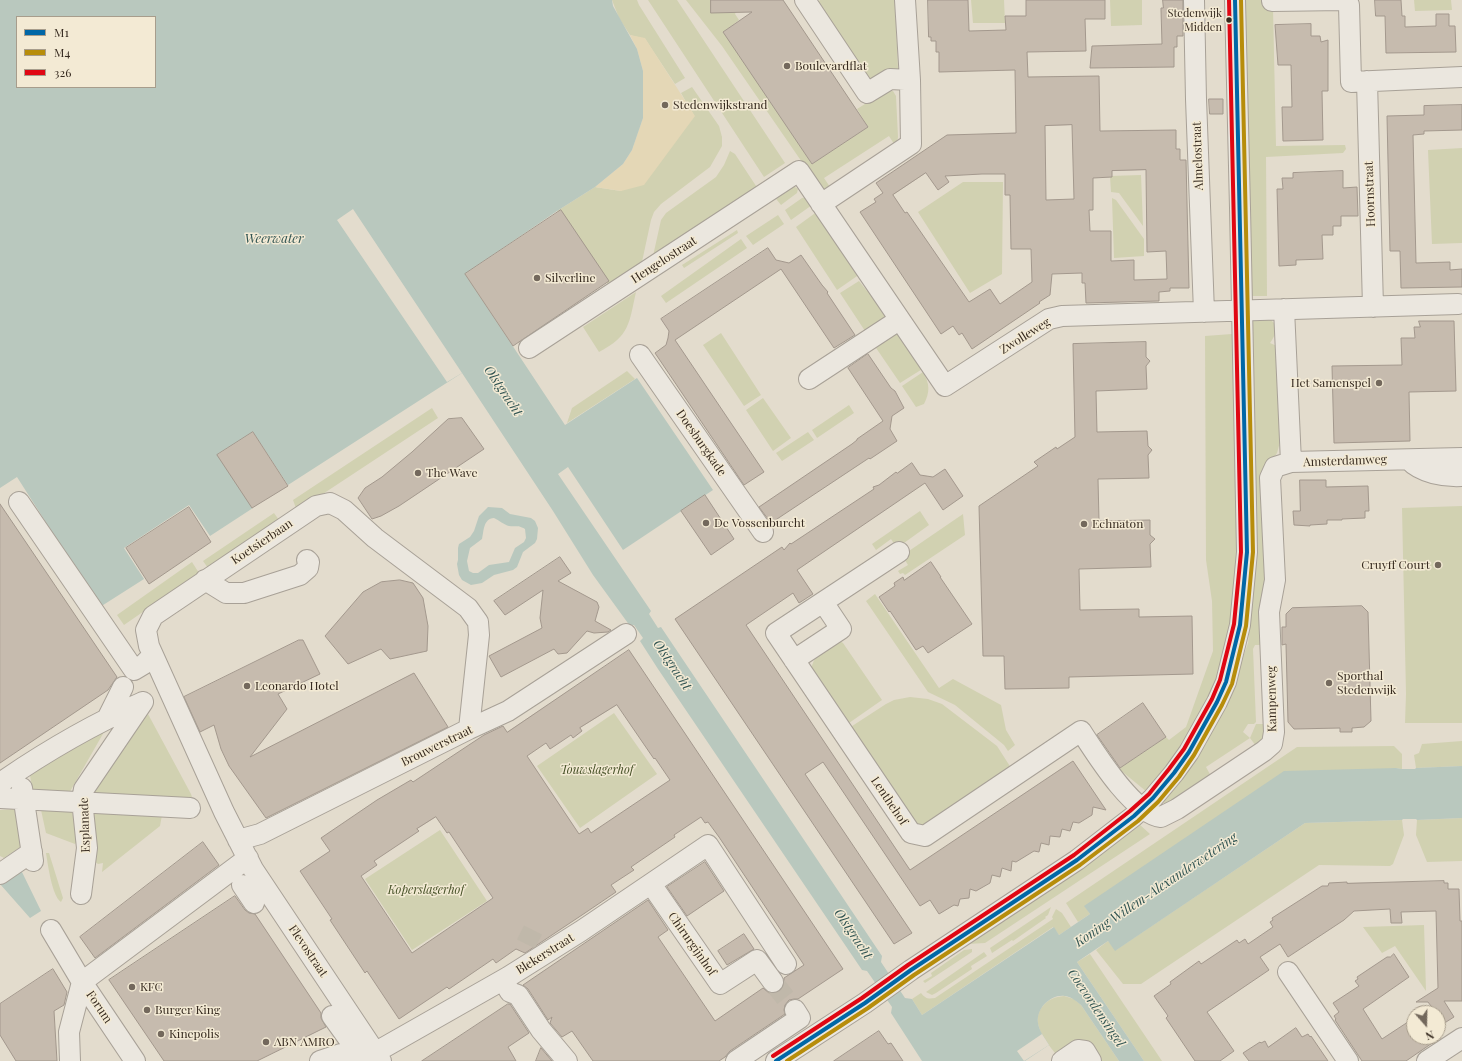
<!DOCTYPE html>
<html>
<head>
<meta charset="utf-8">
<style>
	body { margin:0 }
	#map { position:relative; width:1462px; height:1061px; overflow:hidden; background:#e3dccd; font-family:"Playfair Display",serif }
	canvas { display:block }
	.legend { position:absolute; left:16px; top:16px; width:140px; height:72px; box-sizing:border-box; background:#f3ead4; border:1px solid #a79d8c; margin:0; padding:5px 7px; list-style:none; font-size:12px; color:#362a1f }
	.legend li { display:flex; align-items:center; gap:8px; height:20px }
	.legend b { width:20px; border:1px solid #a79d8c }
	.north { position:absolute; left:1406px; top:1005px; width:40px; height:40px; box-sizing:border-box; background:#f3ead4; border:1px solid #a79d8c; border-radius:50%; rotate:160deg; font-size:11px; font-weight:700; line-height:16px; text-align:center; color:#362a1f }
	.north::after { content:''; display:block; margin:auto; width:14px; height:18px; background:#73685c; clip-path:polygon(50% 0,100% 100%,50% 72%,0 100%) }
</style>
</head>
<body>
<div id="map">
<canvas width="1462" height="1061"></canvas>
<ul class="legend">
<li><b style="height:5px;background:#0067a7"></b>M1</li>
<li><b style="height:5px;background:#b78d0b"></b>M4</li>
<li><b style="height:5px;background:#e00713"></b>326</li>
</ul>
<div class="north">N</div>
</div>
<script>
const ctx = document.querySelector('canvas').getContext('2d');
ctx.lineJoin = 'round';
function fillPath(path, color) { ctx.fillStyle = color; ctx.fill(path, 'evenodd'); }
function strokePath(path, color, width, dash) { ctx.strokeStyle = color; ctx.lineWidth = width; ctx.lineCap = dash ? 'butt' : 'round'; ctx.setLineDash(dash || []); ctx.stroke(path); }
function write(font, color, halo, rows, align = 'center') {
  ctx.font = font + ' "Playfair Display",serif'; ctx.lineWidth = 3; ctx.setLineDash([]); ctx.textBaseline = 'middle'; ctx.strokeStyle = halo; ctx.fillStyle = color; for (const [text, x, y, turn = 0] of rows) {
    ctx.save(); ctx.translate(x, y); ctx.rotate((+turn || 0) * Math.PI / 180); ctx.textAlign = isNaN(turn) ? turn : align; if (halo) ctx.strokeText(text, 0, 0); ctx.fillText(text, 0, 0); ctx.restore();
  }
}
const green = new Path2D(`
	M612,0H637L639,5L685,78L675,84L645,39L630,35L619,18Z
	M648,0H677L785,163L764,177Z
	M686,0H711V12H736L735,14L739,20L724,32L812,164L868,127L857,109L884,92L893,91L896,96L898,137L896,147L889,136L824,178L832,190L826,193L815,181L722,46Z
	M820,0H895L898,69L876,82L865,75L818,2Z
	M971,0H1004L1005,23H973Z
	M1110,0H1142V25L1111,26Z
	M1243,0H1270L1273,8L1276,146L1345,145L1346,149L1343,153L1266,157L1267,296H1249Z
	M1414,0H1451L1452,10L1415,11Z
	M692,87L719,126L722,137V146L710,167L661,204L654,212L651,220L640,271L612,290L557,211L595,187L621,191L694,116L681,93Z
	M1462,148V243L1432,244L1428,150Z
	M730,151L735,154L760,192L651,265L661,220L666,213L716,177L724,165Z
	M1141,175L1143,226L1119,193L1111,192L1110,176Z
	M963,182H1003L1002,274L970,293L918,212Z
	M784,186L795,187L798,189L797,193L781,205L773,195Z
	M807,197L812,205L791,220L785,210L802,198Z
	M1112,198L1116,200L1144,239V256L1114,258Z
	M818,211L860,274L837,290L796,227Z
	M778,215L784,224L753,245L746,236Z
	M737,230L738,233L684,268L682,265Z
	M741,239L747,248L666,303L661,296Z
	M859,281L867,291L870,289L887,314V319L867,334L840,293Z
	M636,292C629,323 630,336 599,352L583,327Z
	M1269,318L1277,326C1274,334 1276,335 1270,343L1279,347L1283,431L1277,453L1266,471V588L1264,645H1255L1253,649L1256,722L1254,724H1248L1243,732L1250,738L1256,724H1266L1264,739L1256,746L1250,738L1206,767L1212,778L1169,803H1163L1206,744L1229,696L1248,643L1250,624V319Z
	M896,330L924,368L900,383L872,342Z
	M721,333L761,395L744,406L703,345Z
	M1232,334L1237,514L1235,583L1231,628L1217,680L1196,722L1179,753L1147,792L1119,769L1166,737L1169,740L1186,727L1213,651L1212,601L1206,560L1205,336Z
	M627,371L635,379L567,423L572,408Z
	M923,372C930,384 930,392 924,404L916,407L902,386Z
	M763,398L791,438L773,451L746,410Z
	M849,405L854,413L817,438L812,430Z
	M432,408L438,418L297,511L293,500Z
	M808,432L814,440L782,461L776,453Z
	M1462,506V723H1405L1406,694L1402,508Z
	M920,511L929,525L897,548L891,539L876,550L872,544Z
	M274,513L279,520L208,568L203,561Z
	M963,514L965,535L905,575L903,573L900,574L898,571L908,565L903,557L906,553Z
	M192,562L199,573L124,625L117,615Z
	M875,594L939,688L953,679L1001,705L1006,730L1015,745L1008,751L1004,745L955,705L928,692L866,601Z
	M840,641L843,643L882,700L849,723L846,718L841,721L811,675C811,654 824,651 840,641Z
	M910,697L928,699L942,704L997,746L1013,771L928,827L916,825L846,730L886,704L894,700Z
	M614,713L657,774L580,828L537,766Z
	M148,714L191,794L192,797L185,799L94,793L93,790Z
	M104,732L68,795L33,792L29,770Z
	M1462,741V766L1416,768L1414,755L1419,753L1422,744Z
	M1394,746L1402,754V769L1396,768L1085,906L1090,914L1078,922L1066,903L1297,747Z
	M13,809L16,811L22,846L4,858L0,856V810Z
	M41,810L72,811L77,841L75,844L46,833Z
	M91,813L162,815L160,826L102,872L103,863L98,864L94,861Z
	M1462,818V861L1427,862L1416,835L1417,820Z
	M1402,820L1404,835L1393,864L1390,866L1319,865L1141,984H1123L1096,950L1108,941L1116,950L1305,823Z
	M1139,824L1150,834L985,943L968,944L997,923L1005,921Z
	M440,830L487,901L412,950L365,879Z
	M46,853H49L63,898L61,902C52,896 48,865 46,853Z
	M1051,907L1048,915L1045,917L1046,918L1013,941L1012,940L992,953L990,948Z
	M1056,909L1062,913L1071,927L1059,935L1053,927L922,1015L912,999L921,993C926,999 928,999 935,998L1053,919L1052,917Z
	M1424,925L1426,991L1395,946L1382,953L1363,927Z
	M972,949V952L925,983L923,981L932,976L931,973L964,950Z
	M984,952L987,956L971,966L972,969L936,993L932,995L926,992Z
	M1090,954L1162,1061H1144L1077,962Z
	M1064,996L1074,999L1081,1005L1119,1061H1095L1058,1057C1048,1043 1029,1024 1042,1007C1048,999 1055,997 1064,996Z`);
const sand = new Path2D(`
	M630,35L645,38L695,116L644,185L621,191L595,187L623,164L632,150L643,118V71L637,49Z`);
const water = new Path2D(`
	M0,0H612L613,6L637,49L643,71V118L632,150L623,164L595,187L557,211L465,274L565,425L637,378L713,490L623,550L568,467L558,474L651,611L649,614L658,628L661,627L882,956L881,962L905,998L912,999L922,1015L1054,927L1059,935L1090,914L1084,906L1284,771L1396,768L1402,769H1415L1416,768L1462,766V818L1417,820L1416,819H1403L1402,820L1305,823L1115,951L1108,941L1077,962L1144,1061H1119L1081,1005C1076,1001 1072,997 1065,996C1051,994 1036,1008 1038,1023C1039,1031 1045,1038 1049,1045L1025,1061H922L891,1013L892,1007L867,971L862,970L658,669L640,641L643,638L634,625L630,626L593,575L553,511L462,373L288,485L253,432L218,454L253,508L210,536L189,505L124,548L144,579L100,607L17,477L0,488ZM17,17H155V87H17Z
	M488,507L502,508L510,514L531,518L535,521L538,528L537,539L535,543L523,552L517,567L513,570L494,575L482,583L471,585L462,580L459,575L457,564L458,560V548L459,544L470,537L474,531L479,516ZM494,518C499,520 504,525 509,526C517,527 518,525 525,529L526,538L524,542L515,548L509,562L489,565L478,573H473L469,571L467,561L470,548L482,539C484,531 483,519 494,518Z
	M21,870L41,911L30,918L0,884Z`);
const pier = new Path2D(`
	M353,209L462,373L447,382L337,220Z
	M1042,1034L1049,1045L1024,1061L1017,1051Z`);
const building = new Path2D(`
	M711,0H783L868,127L812,164L723,32L752,12L711,13Z
	M928,0H968L969,31L1006,30L1005,16H1026V0H1105V19H1085L1086,51L1027,52L1028,77L1099,76L1100,131L1176,130V149H1180V160H1186L1189,288H1170V291L1159,292V301L1086,303L1085,283H1082V273L1052,274L1050,295L1039,302L1040,303L972,349L962,333L959,335L953,326L941,334L860,212L876,202L874,199L883,193L876,183L947,135L1016,133L1015,70L939,72V52H936V41H931V37H929ZM1072,125L1074,199L1046,200L1045,126ZM1146,170L1147,252L1166,251L1167,279L1134,280V260L1111,261V231H1090L1089,210H1093V178L1112,177V171ZM926,173L938,190L949,182L945,176L982,174H1005V195H1010L1011,249H1031L1032,282L1000,304L990,289L969,302L907,212L905,213L893,195Z
	M1163,0H1183V36H1177V47H1174V67L1090,68L1092,46L1162,44L1161,10V8H1163Z
	M1375,0H1401L1402,16H1405V27L1436,26V14H1449V26H1455L1456,52L1386,53L1385,16H1376Z
	M1311,24V36H1320L1321,42L1328,40V91H1322L1323,140L1283,141L1282,107H1292L1291,65H1278L1275,25Z
	M1209,99H1223V114H1210Z
	M1462,105V130L1424,131V134L1413,135L1416,263L1450,262V270L1462,269V287L1401,288L1400,251H1390L1387,116L1424,115V106Z
	M1343,171V188L1357,187L1358,216H1341V226H1333V235H1322L1323,259L1296,260V265L1279,266L1277,189H1283L1282,178H1293V173Z
	M561,210L609,281L513,346L465,274Z
	M768,248L776,260L789,263L801,255L822,285L828,292L827,293L855,335L834,348L781,269L675,340L764,472L744,485L655,353L666,345L668,338L669,331L661,319Z
	M1419,321H1454L1456,391L1409,392L1410,441L1334,443L1332,366L1402,365L1401,338H1415L1414,327H1420Z
	M1146,342V357L1150,361L1146,366L1147,389L1096,391L1097,432L1147,431L1148,446L1152,450L1148,455L1149,478L1098,479L1099,521L1150,520V535L1155,539L1150,544L1151,567L1079,569L1080,610L1139,609V617L1192,616L1193,674L1069,677V688L1005,689L1004,656H983L979,506L1038,466L1034,462L1056,447L1057,449L1075,437L1073,344Z
	M868,354L891,388L895,391L904,408L892,416L890,429L897,441L870,459L869,458L771,523L759,507L852,444L857,440V439L883,421L848,368Z
	M462,418L484,449L399,506L381,516L372,519L358,498L365,488L382,477L412,452L448,419Z
	M253,432L288,486L252,508L217,455Z
	M912,463L920,475L933,477L945,469L963,496L943,510L925,483L797,570L813,594L799,603L793,593L746,625L910,870L1073,761L1106,810L1093,807L1092,815L1079,823L1073,822L1070,831L1062,829L1060,837L1050,836L1049,845L1041,843L1039,852L1034,851L1016,862L1012,861L1011,871L1002,868L1000,877L992,875L990,883L976,891L970,889L969,898L960,899L958,906L954,905L939,914L930,900L920,906L823,762L805,774L912,933L894,944L675,619L782,547L784,550L790,543L791,544L874,489L873,487L879,485L896,472L897,473Z
	M1300,480H1326V487L1368,486L1369,511H1365V518L1342,519V520H1327V524L1310,525V526L1294,525L1293,511H1300Z
	M705,495L734,539L711,555L681,511Z
	M0,504L117,677L108,690L0,763Z
	M189,507L211,542L149,584L126,548Z
	M560,557L571,573L558,581L597,602L599,607L595,621L611,630L608,632L594,633L587,631L567,653L558,654L554,649L501,677L489,656L542,628L540,618L543,590L505,615L494,601Z
	M931,562L941,577H940L972,624L928,653L923,646L916,650L890,611L889,612L879,597L895,586L894,583L903,577L904,580Z
	M400,580L413,583L423,598L428,626L427,651L390,659L381,649L348,664L325,636L363,592L381,582Z
	M1362,606L1368,612L1371,721L1364,727L1352,728V732H1340V728L1294,729L1288,722L1286,644L1282,645V627H1286V614L1292,608Z
	M299,640H303L320,674L278,694L287,709L250,757L414,673L448,727L266,818L229,766L221,749L214,725L200,732L184,697Z
	M629,650L843,969L798,999H794L789,1000L785,1005L784,1010L785,1014L730,1051L725,1057L719,1061H593L572,1031L562,1037L550,1023L552,1017L548,1020L528,989L523,985L648,900L668,930L658,937L715,1021L763,988L769,993H774L779,991L784,986V978L804,965L719,837L708,822L705,823L701,817L674,835L675,837L631,867L634,870L611,885L616,892L585,913L525,953L516,949L496,963L493,959L449,989L447,987L399,1019L367,971L365,973L330,920L332,919L300,871L330,851L321,838L377,800L411,780L413,782L484,735L503,726L507,732ZM617,705L654,759L655,758L670,780L591,833L588,828L579,834L527,756L546,743L550,749L571,735L573,738L582,731L580,728ZM436,817L447,833L449,832L493,898L412,953L361,876L377,865L374,861L419,831L417,829Z
	M1143,703L1166,737L1120,768L1097,735Z
	M203,842L219,865L95,958L80,937Z
	M705,862L724,891L687,916L667,887Z
	M1444,881V883H1448V889H1459L1460,921H1462V1001H1444L1454,1017L1438,1027V1013H1422L1431,1006L1428,1002H1416L1438,988L1436,911L1401,912L1402,923H1391L1390,909L1354,911L1344,920L1288,957L1280,944L1260,957L1269,970L1207,1012L1234,1051L1220,1061H1195L1166,1018L1168,1016L1166,1013L1154,996L1171,984L1170,982L1199,961L1201,964L1237,940L1239,943L1245,939L1248,944L1273,927L1270,922L1273,920L1272,918L1322,886H1328L1329,883L1347,882V883Z
	M235,896L245,910L249,913L255,914L321,1013V1018L326,1027L257,1061H164L109,980Z
	M744,934L754,949L727,965L718,951Z
	M1394,954L1409,977L1363,1009L1382,1039L1414,1018V1037H1441L1406,1061H1362L1335,1020L1336,1019L1334,1016L1339,1012L1333,1003L1359,986L1355,981L1358,979L1357,977L1387,957H1390Z
	M53,969L67,992L64,1005L54,1011L57,1061H16L0,1035V1004Z
	M508,1004H510L529,1033L508,1047L516,1061H422Z
	M1296,1028L1302,1037L1308,1034L1310,1037L1311,1036L1328,1061H1249L1243,1053L1260,1042L1261,1043L1265,1041L1268,1047Z
	M879,1031L888,1044L891,1043L903,1061H834Z
	M541,1048L552,1061H536Z`);
const minorTunnel = new Path2D(`
	M526,944L533,930
	M773,982L795,1010`);
const minor = new Path2D(`
	M805,0L867,93L890,79L910,80
	M1194,0L1196,99L1204,312
	M1272,1L1343,0L1349,5L1351,82L1462,77
	M1367,81L1373,307
	M821,204L911,144L910,80L905,0
	M1284,309L1291,462L1462,458
	M529,348L799,171L945,386L1049,319L1062,316L1458,304
	M640,355L763,532
	M809,379L899,320
	M1409,460C1421,473 1445,477 1462,476
	M19,502L134,670L144,664L153,655
	M899,552L776,633L911,833L925,836L1081,731C1096,754 1133,814 1161,817L1177,809L1264,751L1272,744L1274,732L1269,612L1275,580L1270,478L1275,467L1291,462
	M205,580L226,593H244L300,575L308,568L309,562L307,560
	M794,660L841,629L823,602
	M108,717L123,687
	M0,783C45,752 93,724 143,702
	M22,788L33,861
	M0,798L190,808
	M238,840L260,834L469,729L508,711L626,634
	M0,874L32,852
	M651,884L720,984L757,960L773,982
	M242,885L254,903
	M81,894L87,848L82,800L84,789L143,702
	M51,930L82,982L248,858
	M1288,972L1348,1061
	M503,980L510,992L518,995L541,1030L567,1061
	M82,982L135,1061
	M332,1016L360,1055L363,1061
	M376,1052L508,977L581,931L708,845L786,964
	M70,1061L69,1032L82,982
	M320,1061L341,1054L360,1055
	M381,1061L253,869L224,812L149,646L146,630L153,616L316,506L330,503L344,510L375,538L468,608L478,622L479,635L469,729
	M736,1061L800,1018L795,1010
	M776,1061L865,1003L911,970L1077,860L1134,816L1153,798L1174,773L1189,752L1217,702L1226,682L1240,625L1247,552L1240,208L1235,0
	M1062,1061L1078,1050L1085,1051L1091,1061
	M1427,1061L1462,1038`);
const bus1 = new Path2D(`
	M776,1061L865,1003L911,970L1077,860L1134,816L1153,798L1174,773L1189,752L1217,702L1226,682L1240,625L1247,552L1235,0`);
const bus2 = new Path2D(`
	M787,1061L868,1008L914,975L1080,865L1138,821L1158,802L1179,777L1194,755L1222,705L1232,684L1246,626L1253,552L1241,0`);
const bus3 = new Path2D(`
	M773,1056L862,998L908,965L1074,855L1130,811L1149,794L1169,769L1184,749L1212,699L1220,680L1234,624L1241,552L1229,0`);
const markers = [
	[1229,20,3.5,"#362a1f"],
	[787,66,4,"#73685c"],
	[665,105,4,"#73685c"],
	[537,278,4,"#73685c"],
	[1379,383,4,"#73685c"],
	[418,473,4,"#73685c"],
	[706,523,4,"#73685c"],
	[1084,524,4,"#73685c"],
	[1438,565,4,"#73685c"],
	[1329,683,4,"#73685c"],
	[247,686,4,"#73685c"],
	[132,987,4,"#73685c"],
	[147,1010,4,"#73685c"],
	[161,1034,4,"#73685c"],
	[266,1042,4,"#73685c"]
];
const busNames = [
	["Stedenwijk",1222,14],
	["Midden",1222,28]
];
const poiNames = [
	["Boulevardflat",795,66],
	["Stedenwijkstrand",673,105],
	["Silverline",545,278],
	["Het Samenspel",1371,383,"right"],
	["The Wave",426,473],
	["De Vossenburcht",714,523],
	["Echnaton",1092,524],
	["Cruyff Court",1430,565,"right"],
	["Sporthal",1337,676],
	["Stedenwijk",1337,690],
	["Leonardo Hotel",255,686],
	["KFC",140,987],
	["Burger King",155,1010],
	["Kinepolis",169,1034],
	["ABN AMRO",274,1042]
];
const streetNames = [
	["Almelostraat",1198,156,-92],
	["Hoornstraat",1370,194,-92],
	["Hengelostraat",664,260,-33],
	["Zwolleweg",1025,336,-32],
	["Doesburgkade",701,443,55],
	["Amsterdamweg",1345,461,-2],
	["Koetsierbaan",262,542,-34],
	["Kampenweg",1272,699,-91],
	["Brouwerstraat",437,746,-26],
	["Lenthehof",889,801,56],
	["Esplanade",85,825,-92],
	["Chirurgijnhof",692,944,55],
	["Flevostraat",308,951,56],
	["Blekerstraat",545,954,-32],
	["Forum",99,1007,56]
];
const parkNames = [
	["Touwslagerhof",597,770],
	["Koperslagerhof",426,890]
];
const waterNames = [
	["Weerwater",274,239],
	["Olstgracht",503,391,56],
	["Olstgracht",672,665,56],
	["Koning Willem-Alexanderwetering",1156,890,-34],
	["Olstgracht",853,934,56],
	["Coevordensingel",1096,1008,56]
];
fillPath(green, '#d1d1b1');
fillPath(sand, '#e4d7b6');
fillPath(water, '#b9c8be');
fillPath(pier, '#e3dccd');
fillPath(building, '#c6bbae');
strokePath(building, '#a3988d', 1);
strokePath(minorTunnel, '#c0b8aa', 20, [20, 10]);
strokePath(minor, '#a8a197', 22);
strokePath(minor, '#ebe7df', 20);
strokePath(bus1, '#0067a7', 4);
strokePath(bus2, '#b78d0b', 4);
strokePath(bus3, '#e00713', 4);
for (const [x, y, r, color] of markers) { const dot = new Path2D(); dot.arc(x, y, r, 0, 2 * Math.PI); ctx.fillStyle = color; ctx.fill(dot); strokePath(dot, '#f3ead4', 1.5); }
write('11px', '#362a1f', '#f3ead4', busNames, 'right');
write('12px', '#362a1f', '#f3ead4', poiNames, 'left');
write('12px', '#362a1f', '#f3ead4', streetNames);
write('italic 12px', '#465127', '#f3ead4', parkNames);
write('italic 13px', '#305452', '#f3ead4', waterNames);
</script>
</body>
</html>
